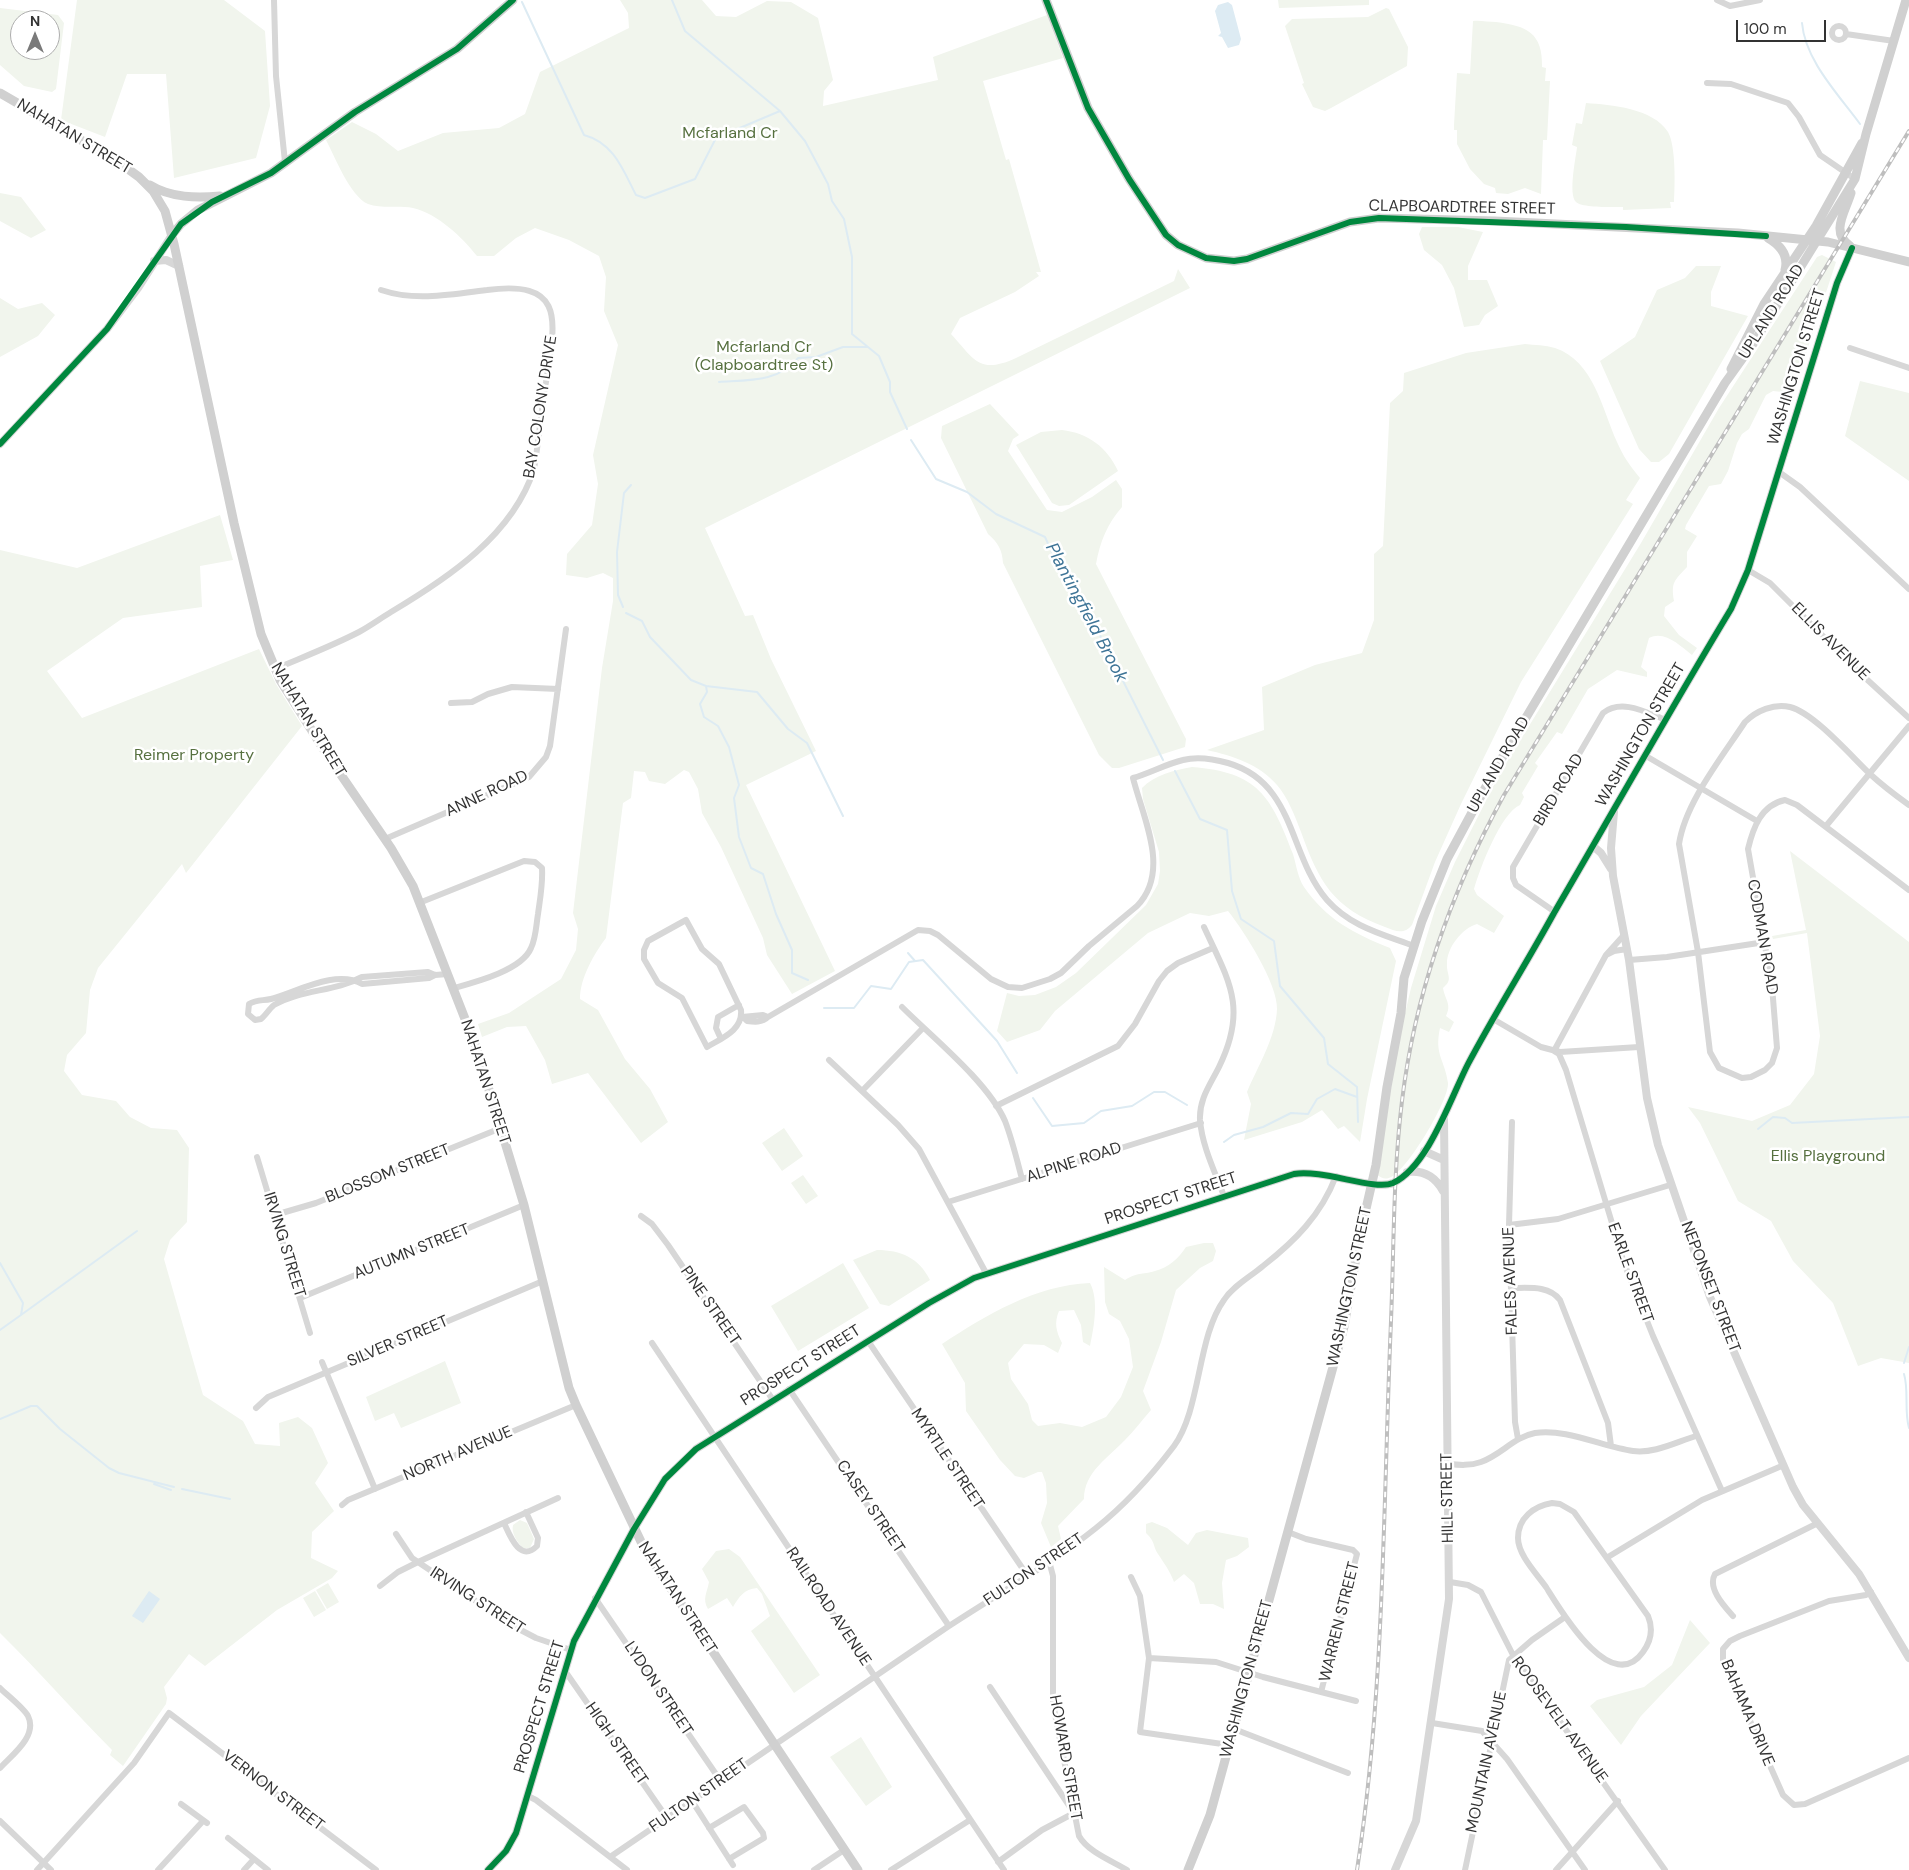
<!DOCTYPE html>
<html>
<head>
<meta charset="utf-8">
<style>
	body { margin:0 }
	#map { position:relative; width:1909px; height:1870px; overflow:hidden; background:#fff; font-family:"DM Sans",sans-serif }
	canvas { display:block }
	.north { position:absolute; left:10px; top:10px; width:50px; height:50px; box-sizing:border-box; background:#fff; border:1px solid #adadad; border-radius:50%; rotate:0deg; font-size:14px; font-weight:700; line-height:20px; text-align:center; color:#333 }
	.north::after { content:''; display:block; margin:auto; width:18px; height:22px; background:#7a7a7a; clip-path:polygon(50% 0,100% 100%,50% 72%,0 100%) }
	.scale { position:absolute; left:1736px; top:20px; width:90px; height:22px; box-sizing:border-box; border:2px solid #333; border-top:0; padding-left:6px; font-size:15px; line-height:18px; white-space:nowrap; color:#333; -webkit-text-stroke:4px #fff; paint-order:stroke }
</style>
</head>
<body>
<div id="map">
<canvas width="1909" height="1870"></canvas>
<div class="north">N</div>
<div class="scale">100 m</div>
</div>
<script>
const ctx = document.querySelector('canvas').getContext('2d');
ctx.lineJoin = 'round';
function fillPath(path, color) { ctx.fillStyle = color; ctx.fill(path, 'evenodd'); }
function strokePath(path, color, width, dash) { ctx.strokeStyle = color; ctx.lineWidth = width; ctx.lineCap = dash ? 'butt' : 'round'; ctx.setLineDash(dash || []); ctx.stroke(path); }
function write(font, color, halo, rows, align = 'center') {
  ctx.font = font + ' "DM Sans",sans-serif'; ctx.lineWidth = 5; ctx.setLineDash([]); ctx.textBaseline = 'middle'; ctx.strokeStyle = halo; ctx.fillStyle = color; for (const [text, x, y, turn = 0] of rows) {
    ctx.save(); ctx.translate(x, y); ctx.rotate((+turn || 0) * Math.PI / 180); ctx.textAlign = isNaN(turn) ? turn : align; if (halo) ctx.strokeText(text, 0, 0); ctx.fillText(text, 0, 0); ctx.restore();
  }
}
const green = new Path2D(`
	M77,0H224L265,31L270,106L256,158L174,178L166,74H127L105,137L61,120Z
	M620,0H702L716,16L736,17L767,1L791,2L818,18L833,80L824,91L823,106L938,80L933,57L1047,15L1063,58L983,81L1006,160L1009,159L1041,272H1036L1039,276L1015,292L960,318L951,334C974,359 979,375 1016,358L1174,281L1178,269L1190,288L705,528L745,616L753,615L771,659L816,751L746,785L835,971L792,994L767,955L763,938L721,847L702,813L698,789L689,772L684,770L665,784L649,781L645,772L634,771L631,798L623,803L606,938C594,954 580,978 580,999L598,1010L625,1059L650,1089L668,1122L641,1143L588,1073L552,1084L545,1060L526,1026L507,1027L482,1037L478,1024L509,1013L561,979L576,950L578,929L573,913L602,668L613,601V578L603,573L587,578L566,575L567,554L592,525L598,484L593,455L618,345L604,311L606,277L599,256L569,240L535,228L516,238L494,256H477C462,237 438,214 413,208C399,205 381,209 368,204C350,196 335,157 326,140L352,122L376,134L398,151L443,133L499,128L525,114L540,72L629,28L628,13Z
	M1278,0H1369V5L1279,8Z
	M0,8L58,15L64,23L56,89L52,92L24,86L0,65ZM20,20H50V50H20Z
	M1386,8L1389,9L1408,47L1407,66L1331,108L1325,111L1313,107L1302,84L1304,83L1285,26L1292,19L1368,17Z
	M1473,21C1480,20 1488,22 1496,22C1527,26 1543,33 1542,67L1546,68L1545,81H1550L1547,140H1543L1541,194L1525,188L1508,194L1496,193L1495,188L1484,184L1470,169L1457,144V130H1454V125L1457,73L1470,74Z
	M1586,103C1611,105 1653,108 1668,132C1676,146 1675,185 1674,202H1670L1671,208L1623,210V207C1614,207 1582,208 1576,202C1568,194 1576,157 1577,147L1572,145L1576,123L1582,124Z
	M0,193L21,197L46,230L31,238L0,221Z
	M1422,227H1458L1483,232L1468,266V280H1487L1498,306L1485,315L1479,325L1464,327L1454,288L1442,265L1424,250L1419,234Z
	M1822,255L1836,262L1794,390L1791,393L1773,391L1766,395L1749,429L1742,434L1737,443L1728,471L1721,484L1709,486L1686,525L1685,529L1697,536L1687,552V567C1674,581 1671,582 1674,601L1665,607L1664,616L1679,635L1697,648L1692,655C1680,646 1665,630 1649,638L1641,667L1647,672V677L1617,670L1588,689L1562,734L1557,732L1535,763L1538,766L1522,793L1524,797L1520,805C1501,813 1480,868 1474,889L1477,895L1504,916L1494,933L1477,924C1462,928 1447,948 1447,963C1446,975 1454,979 1443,988C1445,1000 1452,1004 1446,1016L1454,1022L1449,1032L1440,1028C1434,1055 1445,1060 1448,1083C1449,1101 1407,1170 1391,1177C1385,1180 1382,1178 1377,1175L1398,1043L1411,988L1436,906L1455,862L1499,775L1641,543L1719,408L1817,257Z
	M1696,266H1721L1711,292V306L1748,316L1669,454L1659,462H1651L1639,449L1600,361L1635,337L1657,290L1685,278Z
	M0,298L18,309L42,303L55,315L38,336L0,357Z
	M1525,344C1535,345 1545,345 1555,348C1594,361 1602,409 1617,442C1623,456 1630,466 1640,478L1626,500L1633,504L1521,682L1461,804L1435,862L1412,925C1404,935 1395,931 1385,927C1333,908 1319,882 1301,832C1295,816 1288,798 1277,785C1259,764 1233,756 1207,750L1264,730L1262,687L1315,665L1362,653L1374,620V554L1383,546L1390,403L1403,391L1404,373L1466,353Z
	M1860,381L1909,393V481L1845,436Z
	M990,404L1019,435L1013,439L1008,451L1047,510L1062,512L1092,497L1116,480L1122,489V507C1107,524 1100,542 1096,564L1186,739L1185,747L1119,768H1112L1099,755L1003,563C1002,549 998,543 988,534L941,438L942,426Z
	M1062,430C1088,433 1107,447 1118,471L1069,505L1059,506L1052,503L1016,445L1041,432Z
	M220,515L233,560L200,566L202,607L123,618L47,671L82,718L259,649L276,684L302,726L186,873L182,864L98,968L90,990L86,1033L67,1055L64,1071L82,1095L116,1101L130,1117L151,1128L177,1130L189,1148L187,1222L170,1240L164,1259L203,1395L243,1421L255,1444L280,1446L279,1423L298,1417L312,1428L328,1463L315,1483L334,1511L312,1532L311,1558L338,1571L332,1578L277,1610L205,1666L189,1654L164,1687L167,1698L166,1704L123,1766L110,1755L112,1750C74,1712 39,1671 0,1633V550L77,568Z
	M1192,767C1258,772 1271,796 1293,854C1296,864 1298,878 1304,887C1327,920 1353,933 1390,948L1396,961L1367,1099L1360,1142L1344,1126L1338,1129L1322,1110L1302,1122L1244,1140L1251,1104L1247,1092C1258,1066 1276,1037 1277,1009C1278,984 1244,931 1228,911L1209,916L1190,913L1148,933L1055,1011L1040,1030L1007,1042L997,1031L1007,993L1019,996L1035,995L1056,987L1076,973L1146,905L1158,884L1160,871L1159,852L1143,799L1142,788C1154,775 1175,770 1192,767Z
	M1790,851L1909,942V1363L1881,1358L1858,1366L1833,1303L1793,1261L1771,1221L1738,1201L1700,1123L1688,1107L1752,1121L1790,1105L1814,1074L1820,1036L1807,933L1773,939L1772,936L1806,930Z
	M784,1128L803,1156L782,1171L762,1143Z
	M803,1175L818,1196L806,1204L791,1183Z
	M1204,1243H1213L1216,1251L1213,1261L1200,1268L1176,1290L1161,1342L1143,1391L1151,1410C1142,1420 1134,1431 1125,1440C1108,1458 1084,1472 1084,1499L1058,1526L1061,1539L1051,1547L1041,1523L1047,1503L1046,1483L1042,1472H1038L1024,1478L1015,1476L1000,1460L966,1411L965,1383L942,1344C986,1315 1036,1285 1090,1283C1099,1300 1094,1327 1090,1346L1083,1342L1081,1325L1074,1310L1059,1311C1054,1323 1056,1331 1062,1343L1058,1353L1044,1345L1024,1344L1008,1363L1011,1379L1028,1404L1032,1420L1038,1426L1060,1423L1082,1427L1106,1417L1121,1397L1133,1367L1129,1339L1120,1321L1109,1314L1105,1302L1104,1267L1125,1280C1138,1272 1141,1275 1155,1271C1168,1268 1179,1258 1186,1247Z
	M877,1250C901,1250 919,1258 930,1280L889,1306L880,1304L853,1260Z
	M843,1263L869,1308L798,1351L771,1306Z
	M445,1361L461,1403L401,1428L394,1413L375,1421L366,1397Z
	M520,1520L527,1523L534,1539L530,1548H523C517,1542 511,1533 513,1525Z
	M1152,1522L1167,1528L1188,1545L1196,1533L1207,1530L1248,1538L1249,1547L1237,1556L1226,1560L1222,1583L1224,1609L1213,1604H1200L1194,1583L1184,1574L1174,1582C1170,1571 1164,1563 1158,1554C1152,1544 1156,1543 1146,1533V1524Z
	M729,1549L740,1557L820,1675L794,1693L751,1631L770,1616L762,1594L757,1588C744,1589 739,1597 733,1607L727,1598L708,1609C702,1599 707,1593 709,1582L702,1569L716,1551Z
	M328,1583L339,1602L327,1609L316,1590Z
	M315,1591L326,1610L314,1617L303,1598Z
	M1690,1620L1710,1643L1641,1716L1621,1745L1590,1706L1597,1700L1644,1687L1672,1665Z
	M861,1737L892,1787L866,1806L830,1757Z`);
const water = new Path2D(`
	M1228,2L1232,5L1241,39L1239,45L1228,48L1222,37L1218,36L1221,33L1215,11L1218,5Z
	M149,1591L160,1599L143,1623L132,1616Z`);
const stream = new Path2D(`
	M672,0L685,31L780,111L805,141L828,184L832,201L844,219L852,257V334L879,356L890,382V392L907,429
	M522,2L584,135C614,143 623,170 636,195L645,198L695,179L716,138L780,111
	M1802,23C1805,60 1838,94 1860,124
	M719,382C747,380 780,382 798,358L816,357L843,347H868
	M911,440L936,479L967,492L996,514L1045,537L1060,570L1071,578L1163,760
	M623,607L618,595L617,552L624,493L631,485
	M626,613L642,621L650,637L691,680L706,686L707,692L700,704L704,717L718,726L729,747L739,785L734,798L739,837L751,868L763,874L776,914L792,950V973L808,980
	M706,686L757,692L788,729L807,743L843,816
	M1175,771L1200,819L1227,830L1232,891L1241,919L1274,941L1280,986L1324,1038L1328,1064L1357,1087L1358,1122
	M908,953L915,961
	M824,1008H854L871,986L891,989L909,962L923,960L997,1041L1017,1073
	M1033,1098L1052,1126L1084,1123L1101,1111L1132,1106L1154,1092H1165L1187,1105
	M1758,1129L1773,1117L1785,1118L1792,1123L1909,1117
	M1224,1142L1234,1135L1263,1127L1291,1113L1308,1114L1317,1099L1335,1089L1357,1097
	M0,1263L23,1303L21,1315L0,1330
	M21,1315L137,1231
	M1904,1363L1909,1347
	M1904,1374C1909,1390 1904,1411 1909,1428
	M0,1419L31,1406H37L60,1429L109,1468L119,1473L174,1487
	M154,1484L171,1490
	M182,1489L230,1499`);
const minor = new Path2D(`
	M274,0L276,76L285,162
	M1717,0L1730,6L1760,0
	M1832 33a7 7 0 1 1 14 0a7 7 0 1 1-14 0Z
	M1846,34L1894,41
	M1707,83L1731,84L1788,103L1799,117L1820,155L1855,179
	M1850,348L1909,368
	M1779,472L1800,487L1909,589
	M1748,570L1770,583L1861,674L1909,718
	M275,669C303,657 332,646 359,632C370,626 381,618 391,612C448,578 513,535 534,469C539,440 541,411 546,382C554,325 569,279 487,290C450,294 417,302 381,290
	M451,703L472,702L488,694L512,687L558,689
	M1646,756L1757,821
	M1909,805C1895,795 1882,785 1870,774C1851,756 1814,713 1790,707C1774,703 1756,711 1745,722C1722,757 1685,803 1679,844L1698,952L1710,1052L1719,1068L1742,1078L1751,1077L1765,1070L1772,1063L1777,1048L1772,986L1748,849C1753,828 1761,805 1785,800L1797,805L1909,890
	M1826,826L1909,726
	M385,839L529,777L546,757L550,746L566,629
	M419,903L524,861L535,862L542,868C543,884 540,899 538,914C536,926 536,938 531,948C522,970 476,982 454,988
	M1555,912L1516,885L1513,878V867L1603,713C1622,698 1647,713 1666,720
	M686,920L702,949L719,964L741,1010C743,1030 722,1038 707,1047L682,998L658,983L644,959V950L648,941Z
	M1204,927C1229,981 1248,1008 1219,1067C1210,1085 1199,1099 1200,1120C1202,1146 1215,1172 1224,1196
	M1624,935L1606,955L1614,951L1627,949
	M1606,955L1554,1051L1559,1054L1566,1070L1624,1263L1653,1336L1722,1491
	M1629,960L1667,957L1765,942
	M435,975L429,978L362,984C336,969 297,992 271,999C263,1001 257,999 249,1004L248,1014L255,1020L261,1019C266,1015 269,1009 274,1005C302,989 334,992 362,977L428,972L435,975L448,974
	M902,1007C932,1037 988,1082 1005,1121C1012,1139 1017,1160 1022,1179
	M742,1017L763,1015L768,1017C762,1023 754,1022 747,1021L744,1018
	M768,1017L918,930L930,931L938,935L991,979L1008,987L1022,988L1050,979L1061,973L1089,946L1137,906C1171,871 1143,818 1133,778C1150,773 1166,764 1183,760C1198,756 1214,759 1228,763C1296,783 1288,855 1327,900C1351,927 1382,934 1414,946
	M1493,1019L1541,1047L1560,1052L1639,1047
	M721,1039L716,1028L718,1017L739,1005
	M829,1060L898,1125L919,1149L986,1273
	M862,1091L923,1028
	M996,1106L1118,1046L1135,1024L1159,981L1167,971L1178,963L1213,948
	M1512,1122L1509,1225L1515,1422L1518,1439
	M257,1157L310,1333
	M948,1202L1201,1123
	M275,1215L316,1203L501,1128
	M641,1216L652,1224L668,1245L773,1400
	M1509,1225L1558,1219L1670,1185
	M1511,1288C1528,1288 1549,1285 1560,1300L1608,1423L1611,1446
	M300,1298L524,1205
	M868,1341L1027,1575
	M652,1343L1004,1870
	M322,1362L375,1489
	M789,1389L949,1626
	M256,1408L268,1397L543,1281
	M1447,1464C1459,1465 1470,1466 1481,1462C1501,1455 1514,1437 1535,1433C1566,1428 1603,1447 1633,1451C1654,1454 1676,1442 1696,1436
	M1552,1503L1560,1504L1574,1512L1648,1616C1653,1628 1651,1641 1643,1652C1611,1697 1560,1609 1546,1587C1537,1574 1518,1555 1518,1538C1518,1518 1534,1506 1552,1503Z
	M342,1505L348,1500L576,1405
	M504,1523C510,1536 520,1563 537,1546L538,1538L526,1512
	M1288,1532L1306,1539L1353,1550L1357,1554L1321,1692
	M396,1534L412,1558L513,1626L536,1638L571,1650
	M1608,1557L1702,1500L1784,1465
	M1049,1561L1053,1576V1704L1079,1836C1088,1852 1112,1861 1127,1870
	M1131,1577L1140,1596L1149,1658L1140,1732L1229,1745
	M1450,1582L1468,1585L1481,1592L1513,1655L1665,1870
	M380,1586L398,1572L418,1562L558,1498
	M1871,1592L1866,1595L1829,1601L1740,1636L1730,1641L1723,1649V1660L1783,1795L1794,1805L1805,1804L1909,1758
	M595,1598L720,1780
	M1733,1616C1724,1606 1707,1588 1715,1574L1818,1523
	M1149,1658L1216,1662L1263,1677L1356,1701
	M565,1671L667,1818
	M990,1687L1074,1813L1042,1830L998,1862
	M0,1688C7,1695 24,1708 28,1716C38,1736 12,1755 0,1768
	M1432,1723L1482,1731L1507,1759L1585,1870
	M1234,1729L1348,1773
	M528,1796L536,1800L627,1870
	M692,1801L733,1865
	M181,1804L207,1823
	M0,1821L51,1870
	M709,1828L744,1807L763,1833L764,1838L729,1859
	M228,1838L268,1870
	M610,1857C722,1780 834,1704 946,1628C996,1595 1050,1565 1096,1528C1125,1505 1152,1475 1174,1446C1201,1409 1197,1337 1224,1300C1233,1286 1250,1277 1263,1266C1295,1241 1321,1215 1336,1176
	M37,1870L134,1763L169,1713L376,1870
	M158,1870L203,1821
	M244,1870L254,1859
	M814,1870L844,1850
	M891,1870L970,1820
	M1465,1870L1509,1660L1532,1640L1565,1617
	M1556,1870L1618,1801`);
const tertiary = new Path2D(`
	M154,261L166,260L179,266
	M0,444L107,329L138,288L172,235
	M1614,812L1611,848L1613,876L1629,960L1647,1098L1658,1145L1710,1297L1793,1487L1803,1505L1859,1574L1909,1658
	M1593,846L1601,853L1611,869
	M1424,1151L1444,1160
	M1407,1172C1423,1170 1435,1176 1443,1191
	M488,1870L506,1851L516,1833L574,1641L634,1529L665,1479L696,1449L929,1303L974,1278L1294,1174C1323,1169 1374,1191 1393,1183C1428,1167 1451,1097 1468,1064C1495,1013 1526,964 1554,913C1613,812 1670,710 1731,609L1748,570L1837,283L1852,248
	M1395,1870L1416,1821L1449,1599L1444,1119`);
const secondary = new Path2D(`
	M1046,0L1088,108L1129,179L1166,235L1178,245L1206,258L1234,261L1247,259L1350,222L1379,218L1495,221L1738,233L1828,242L1909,262
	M0,93L117,161L139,177L153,191L165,211L174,244L234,523L261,634L280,680L326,753L391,848L413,886L476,1047L524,1205L569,1388L576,1405L644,1548L858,1870
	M150,185C171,198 197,198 220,196
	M172,235L181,224L198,210L271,173L355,112L457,49L513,0
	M1768,238C1780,245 1789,255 1785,270
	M1850,246C1830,232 1845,213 1851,193
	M1731,369L1764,304L1816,226L1862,143
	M1188,1870L1210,1815L1344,1327L1360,1235L1376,1165L1387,1087L1401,1013L1404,978L1422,921L1447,859L1496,768L1725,383L1753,344L1855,179L1866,134L1906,0`);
const rail = new Path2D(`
	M1357,1870C1385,1689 1383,1504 1391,1321C1394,1248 1393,1174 1402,1101C1415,993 1452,890 1504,795L1909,131`);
const cycleway = new Path2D(`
	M1046,0L1088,108L1129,179L1166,235L1178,245L1206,258L1234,261L1247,259L1350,222L1379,218L1626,227L1766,236
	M0,444L107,329L181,224L212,202L271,173L355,112L457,49L513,0
	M488,1870L506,1851L516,1833L574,1641L634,1529L665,1479L696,1449L929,1303L974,1278L1294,1174C1323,1169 1374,1191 1393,1183C1428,1167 1451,1097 1468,1064C1495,1013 1526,964 1554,913C1613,812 1670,710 1731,609L1748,570L1837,283L1852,248`);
const parkNames = [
	["Mcfarland Cr",730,134],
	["Mcfarland Cr",764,348],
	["(Clapboardtree St)",764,366],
	["Reimer Property",194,756],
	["Ellis Playground",1828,1157]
];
const streetNames = [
	["NAHATAN STREET",74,137,31],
	["CLAPBOARDTREE STREET",1462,208,1],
	["UPLAND ROAD",1772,312,-58],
	["WASHINGTON STREET",1797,367,-73],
	["BAY COLONY DRIVE",541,407,-81],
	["ELLIS AVENUE",1830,642,45],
	["NAHATAN STREET",308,720,59],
	["WASHINGTON STREET",1641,735,-60],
	["UPLAND ROAD",1499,765,-60],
	["BIRD ROAD",1559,790,-59],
	["ANNE ROAD",487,794,-25],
	["CODMAN ROAD",1762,937,80],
	["NAHATAN STREET",485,1082,72],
	["ALPINE ROAD",1074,1163,-18],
	["BLOSSOM STREET",388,1174,-22],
	["PROSPECT STREET",1171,1199,-18],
	["IRVING STREET",284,1245,73],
	["AUTUMN STREET",412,1252,-22],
	["EARLE STREET",1630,1273,70],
	["FALES AVENUE",1511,1281,-92],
	["WASHINGTON STREET",1350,1287,-78],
	["NEPONSET STREET",1710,1287,69],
	["PINE STREET",710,1306,55],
	["SILVER STREET",398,1342,-23],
	["PROSPECT STREET",801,1366,-32],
	["NORTH AVENUE",458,1454,-23],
	["MYRTLE STREET",947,1459,56],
	["HILL STREET",1448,1498,-91],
	["CASEY STREET",870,1507,56],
	["FULTON STREET",1034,1570,-34],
	["NAHATAN STREET",677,1598,57],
	["IRVING STREET",477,1601,33],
	["RAILROAD AVENUE",828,1607,56],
	["WARREN STREET",1340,1622,-76],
	["WASHINGTON STREET",1247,1679,-75],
	["LYDON STREET",658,1689,56],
	["PROSPECT STREET",540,1707,-73],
	["BAHAMA DRIVE",1747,1713,67],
	["ROOSEVELT AVENUE",1559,1720,54],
	["HIGH STREET",616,1744,55],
	["HOWARD STREET",1065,1758,80],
	["MOUNTAIN AVENUE",1487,1762,-78],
	["VERNON STREET",273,1791,37],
	["FULTON STREET",699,1796,-35]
];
const waterNames = [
	["Plantingfield Brook",1086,613,62]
];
fillPath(green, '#f1f5ed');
fillPath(water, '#ddebf3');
strokePath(stream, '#ddebf3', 2);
strokePath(minor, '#d7d7d7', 6);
strokePath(tertiary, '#d7d7d7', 8);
strokePath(secondary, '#d0d0d0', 9);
strokePath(rail, '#bebebe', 4);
strokePath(rail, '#fff', 2, [5.5]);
strokePath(cycleway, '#00873e', 6);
write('16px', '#56703f', '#fff', parkNames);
write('16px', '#333', '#fff', streetNames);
write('italic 18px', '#3f7597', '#fff', waterNames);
</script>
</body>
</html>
